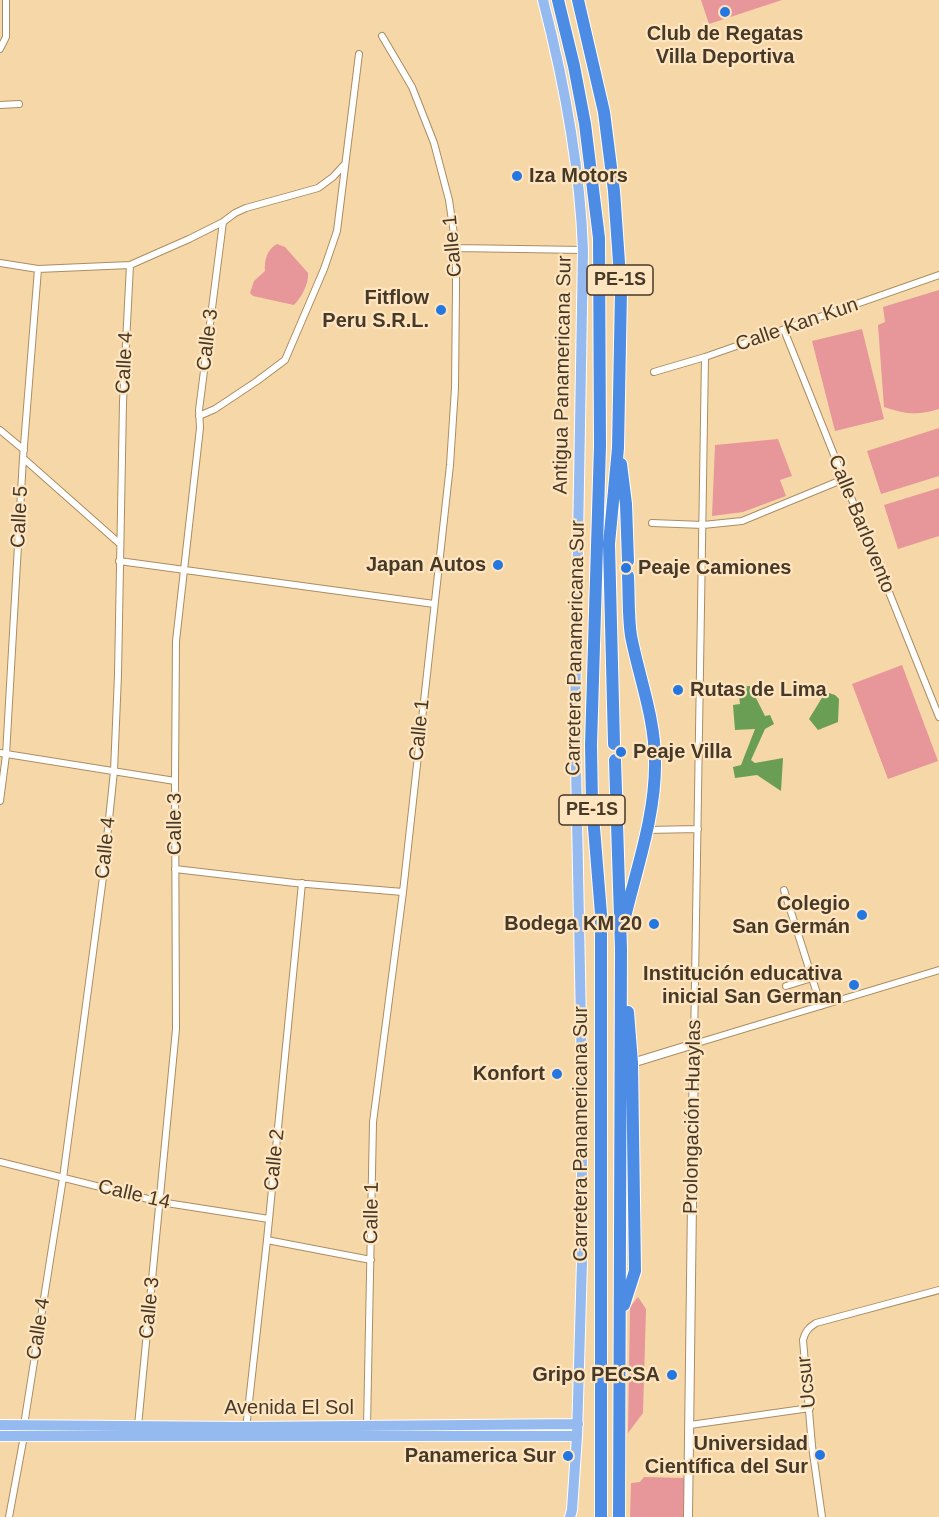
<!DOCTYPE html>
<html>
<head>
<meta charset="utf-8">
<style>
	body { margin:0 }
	canvas { display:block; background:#f6d7a8 }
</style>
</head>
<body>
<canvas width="939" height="1517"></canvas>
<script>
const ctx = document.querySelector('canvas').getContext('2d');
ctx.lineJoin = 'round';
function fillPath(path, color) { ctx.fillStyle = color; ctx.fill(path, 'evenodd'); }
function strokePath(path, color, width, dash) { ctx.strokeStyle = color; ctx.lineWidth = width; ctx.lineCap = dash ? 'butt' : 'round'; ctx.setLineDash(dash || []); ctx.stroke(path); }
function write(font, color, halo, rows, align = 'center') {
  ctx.font = font + ' Helvetica,sans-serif'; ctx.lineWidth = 4.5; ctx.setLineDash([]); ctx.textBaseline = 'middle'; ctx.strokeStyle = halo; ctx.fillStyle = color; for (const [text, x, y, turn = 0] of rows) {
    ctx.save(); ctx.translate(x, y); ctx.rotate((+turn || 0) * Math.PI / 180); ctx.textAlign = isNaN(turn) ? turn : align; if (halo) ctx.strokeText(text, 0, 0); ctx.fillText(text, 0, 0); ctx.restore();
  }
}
const green = new Path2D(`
	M701,0H782L709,24Z
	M277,244L285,247L308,273C309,284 301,298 294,305L253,296L250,293L254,281L265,271C264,261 267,249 277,244Z
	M939,290V409C915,416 907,414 884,407L878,325L885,322L883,307Z
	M862,329L884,419L835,431L812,341Z
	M939,428V476L881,494L867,451Z
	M778,439L792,476L780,480L786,496L743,512L712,516L715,445Z
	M939,488V536L898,549L884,505Z
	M902,665L938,761L888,779L852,684Z
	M638,1297L646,1309L643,1413L628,1433L630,1307Z
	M644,1477L685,1478L684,1517H630L631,1483L640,1482Z`);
const water = new Path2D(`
	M750,686L765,716L770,715L774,724L765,729L751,760L755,763L783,758L781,791L757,775L735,778L733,767L741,765L755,729L735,730L733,705L740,704L738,687Z
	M829,693L835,695L839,699L838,722L818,730L809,719L823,696Z`);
const minor = new Path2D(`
	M0,49L6,37V0
	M0,105L19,104
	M456,248L583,250
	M0,263L38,269L130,265L189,239L223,222L235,213L246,208L318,188L333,177L344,165
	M784,330L939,717
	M705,357L694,1044L939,970
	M654,372L705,357L939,275
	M199,416L215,409L257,381L285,360L324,269L337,231L359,54
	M0,430L24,450
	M23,458L119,543
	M652,523L703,525L742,521L844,479
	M119,561L434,604
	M0,753L175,781
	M0,801L6,755L23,458L38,269
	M647,830L698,829
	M175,869L295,883L403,892
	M784,890L821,1006
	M786,986L812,978
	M0,1162L160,1202L269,1219
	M267,1240L371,1260
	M24,1425L63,1178L103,877L114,771L118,675L123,402L130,265
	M690,1425L810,1408
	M138,1426L176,1029L175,781L176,641L200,428L199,410L223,222
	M367,1427L373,1122L403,892L450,465L455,388L456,287V248L449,200L434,143L412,87L382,36
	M246,1429L267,1240L302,883
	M9,1517L24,1436
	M822,1517L812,1446L803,1340C805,1332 808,1328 816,1323L939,1290`);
const tertiary = new Path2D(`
	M632,1063L694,1044L688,1517`);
const primary = new Path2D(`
	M543,0C564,81 580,166 583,250L575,715L582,1076V1261L577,1436L572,1510L570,1517
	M0,1425L246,1427L578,1424
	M0,1436H577`);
const motorway = new Path2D(`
	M558,0L574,66L585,124L599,238L600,446L591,745L592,803L601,914V1517
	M578,0L604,112L614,191L621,291L618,448L609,544L614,744
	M621,464L626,504L628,561
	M615,760L621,949L619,1517
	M625,917C637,867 656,813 655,761C655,718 639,677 631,636C628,616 629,596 628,576
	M624,1305L635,1271L632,1063L628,1012`);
const markers = [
	[725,12,6,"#2477e1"],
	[517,176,6,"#2477e1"],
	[441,310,6,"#2477e1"],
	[498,565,6,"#2477e1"],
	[626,568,6,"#2477e1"],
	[678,690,6,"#2477e1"],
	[621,752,6,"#2477e1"],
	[862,915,6,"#2477e1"],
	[654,924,6,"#2477e1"],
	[854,985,6,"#2477e1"],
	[557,1074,6,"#2477e1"],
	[672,1375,6,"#2477e1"],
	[820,1455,6,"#2477e1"],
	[568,1456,6,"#2477e1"]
];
const shields = [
	[620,280,66],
	[592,810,66]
];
const shieldNames = [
	["PE-1S",620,280],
	["PE-1S",592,810]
];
const poiNames = [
	["Club de Regatas",725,34,"center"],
	["Villa Deportiva",725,57,"center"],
	["Iza Motors",529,176,"left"],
	["Fitflow",429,298],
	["Peru S.R.L.",429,321],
	["Japan Autos",486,565],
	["Peaje Camiones",638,568,"left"],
	["Rutas de Lima",690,690,"left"],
	["Peaje Villa",633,752,"left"],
	["Colegio",850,904],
	["San Germán",850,927],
	["Bodega KM 20",642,924],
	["Institución educativa",842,974],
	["inicial San German",842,997],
	["Konfort",545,1074],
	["Gripo PECSA",660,1375],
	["Universidad",808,1444],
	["Científica del Sur",808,1467],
	["Panamerica Sur",556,1456]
];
const streetNames = [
	["Calle 1",453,246,-95],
	["Calle Kan Kun",797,325,-19],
	["Calle 3",208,340,-83],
	["Calle 4",125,363,-87],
	["Antigua Panamericana Sur",563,375,-89],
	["Calle 5",20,517,-87],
	["Calle Barlovento",861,524,68],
	["Carretera Panamericana Sur",576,648,-89],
	["Calle 1",420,730,-84],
	["Calle 3",175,824,-90],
	["Calle 4",106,848,-84],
	["Prolongación Huaylas",693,1117,-89],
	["Carretera Panamericana Sur",581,1134,-90],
	["Calle 2",275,1160,-84],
	["Calle 14",134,1195,13],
	["Calle 1",372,1213,-89],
	["Calle 3",150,1308,-84],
	["Calle 4",39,1329,-81],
	["Ucsur",807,1382,-96],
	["Avenida El Sol",289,1408]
];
fillPath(green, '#e79699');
fillPath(water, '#6a9e55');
strokePath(minor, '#ab8d61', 8);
strokePath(tertiary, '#ab8d61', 10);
strokePath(primary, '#fff', 12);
strokePath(motorway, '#fff', 14);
strokePath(minor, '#fff', 6);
strokePath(tertiary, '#fff', 8);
strokePath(primary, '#94baef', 10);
strokePath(motorway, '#4c8ce5', 12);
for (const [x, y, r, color] of markers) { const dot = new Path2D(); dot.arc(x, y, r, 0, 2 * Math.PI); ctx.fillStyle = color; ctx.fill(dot); strokePath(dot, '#fee5c0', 2); }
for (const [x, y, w] of shields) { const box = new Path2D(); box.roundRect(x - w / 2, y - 15, w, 30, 4.5); ctx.fillStyle = '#fee5c0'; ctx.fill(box); strokePath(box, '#463927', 1.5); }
write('bold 18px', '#463927', null, shieldNames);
write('bold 20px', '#463927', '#fee5c0', poiNames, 'right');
write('20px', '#463927', '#fee5c0', streetNames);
</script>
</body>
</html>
